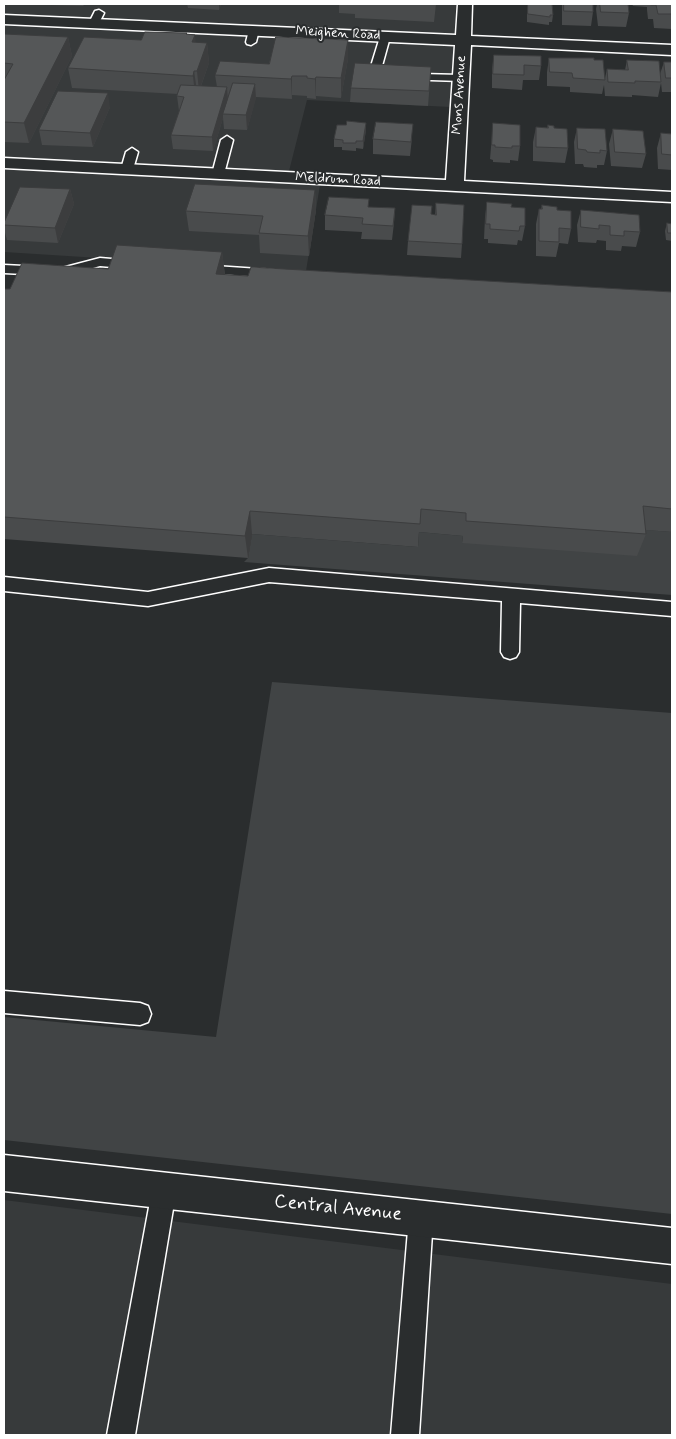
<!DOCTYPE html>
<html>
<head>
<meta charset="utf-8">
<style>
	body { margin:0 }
	#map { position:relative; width:676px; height:1439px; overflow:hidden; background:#2a2d2e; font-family:Mynerve,sans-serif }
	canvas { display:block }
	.frame { position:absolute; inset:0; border:5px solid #fff; pointer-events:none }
</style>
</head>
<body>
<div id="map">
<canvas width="676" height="1439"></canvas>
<div class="frame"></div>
</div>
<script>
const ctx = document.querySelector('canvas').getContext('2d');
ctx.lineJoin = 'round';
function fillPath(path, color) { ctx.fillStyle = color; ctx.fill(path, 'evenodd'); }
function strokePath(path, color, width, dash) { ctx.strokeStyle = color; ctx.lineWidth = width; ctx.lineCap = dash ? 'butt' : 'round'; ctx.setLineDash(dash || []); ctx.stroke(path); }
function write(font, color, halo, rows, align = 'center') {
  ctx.font = font + ' Mynerve,sans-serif'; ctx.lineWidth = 4; ctx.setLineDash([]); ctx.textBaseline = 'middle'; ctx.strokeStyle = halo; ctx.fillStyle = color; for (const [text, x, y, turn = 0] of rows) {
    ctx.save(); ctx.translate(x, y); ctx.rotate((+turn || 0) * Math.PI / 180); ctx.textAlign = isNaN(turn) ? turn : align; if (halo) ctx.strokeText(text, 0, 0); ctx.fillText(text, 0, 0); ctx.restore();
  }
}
const built = new Path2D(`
	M4,4H456L451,107L307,100L286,183L320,185L306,271L4,252Z
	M4,1200L672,1284V1435H4Z`);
const green = new Path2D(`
	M635,529L672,532V595L244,562L248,558L252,534L418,547L419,532L463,536L462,543Z
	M272,682L672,713V1214L4,1140V1017L216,1037Z`);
const lane = new Path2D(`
	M99,10L104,13L98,25L94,26L90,25L89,23L95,11Z
	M254,27L259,30L256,42L251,45L247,44L246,42L249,30Z
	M385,34L390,37L380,73L461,75L467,78L461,81L370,78L368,76L380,37Z
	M227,136L233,140L224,174L222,177H214L212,174L221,140Z
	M132,148L138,152L133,169L127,173L123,172L121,169L126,152Z
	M100,258L135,261L142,265L135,269L100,266L63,276L56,272L58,269Z
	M4,265L44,267L51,271L44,275L4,273Z
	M200,265L274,270L281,274L274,278L195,272L193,269L195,266Z
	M269,568L672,602V616L520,603L519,652L516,657L510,659L504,657L501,652L502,601L269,582L148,606L4,591V577L148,592Z
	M4,991L140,1003L148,1006L151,1014L148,1022L140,1025L4,1013Z
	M164,1179L173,1182L176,1191L135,1435H107L152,1191L155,1182Z
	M421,1206L430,1209L433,1218L419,1435H391L409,1218L412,1209Z`);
const street = new Path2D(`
	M458,4H472L471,36L672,45V55L471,45L464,181L672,192V202L4,168V158L446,180L455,45L4,24V15L456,35Z`);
const secondary = new Path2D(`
	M4,1155L672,1228V1264L4,1191Z`);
const wall = new Path2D(`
	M20,4H85L83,6Z
	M187,4H221L219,10L188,8Z
	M339,4H436L434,22L355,18V14L339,13Z
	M528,4H552L553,15L552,22H549V25L527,22V9Z
	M562,4H593V12L591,26L562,25Z
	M597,4H628L629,13L626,27L598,26L596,9Z
	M632,4H672V29L654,28L653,19H648L647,10V7L633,6Z
	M4,34L68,37L72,56L29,143L4,142Z
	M187,35L196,43H207L209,63L201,86L217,87L215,75L269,64L348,59L341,98L316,96V99L307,98V96L292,95V99L256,97L247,130L224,129L223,118L213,151L173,149L171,135L179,111L177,96L178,94L72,88L68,68L141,40Z
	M494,55L541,66L539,80H523L522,90L492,88V69Z
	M549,58L594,60L605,78L607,69L625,70L627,60L660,74L664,62H672V92H662L661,83L658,97L632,95V97L605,96L604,85L602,94L570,92V87L547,86V72Z
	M430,81L428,106L350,102L351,88Z
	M110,107L93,147L42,145L39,130Z
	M366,123V130L363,149L356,148V151L342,150V147H334V139L346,125Z
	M493,123L520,146L518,161L510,160V163L493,162V160L490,159Z
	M548,125L568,148L565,163L533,161V142L536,127L547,128Z
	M577,128L607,151L604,165H597V168L584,167L583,164H575L574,142Z
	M613,129L646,154L642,168L611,166L609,144Z
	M661,133L672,134V170L658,169L657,148Z
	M412,138L410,156L373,154V139Z
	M70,189L74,204L58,243L7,240L4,229V223Z
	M315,190L316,210L309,256L260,253L259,235L189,231L186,211Z
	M487,202L511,207L525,226L522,241L518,240L517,245L488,243V239H484L485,217Z
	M436,203L462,244L461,258L407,255L408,241L431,214L435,215Z
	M542,205L557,210L571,229L568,244L559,243L556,257L536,256V224L539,209H541Z
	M368,207L395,208L394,223L392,240L361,239L362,232L325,230V215Z
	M581,210L640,232L636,247L622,246L621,251L606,250V241L597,240L596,243L578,242L577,225Z
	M667,223L672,224V241L666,240L665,231Z
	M222,252L225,275L672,292V532L645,530L646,534L637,556L462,543L463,536L419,532L418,547L252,534L248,558L4,539V289H10L108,269Z`);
const shadedWall = new Path2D(`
	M219,4H221L219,10Z
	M195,35L197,54L192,42Z
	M68,37L72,56L29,143L24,123Z
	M348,40V59L341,98V78Z
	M207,43L209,63L199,91L197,71Z
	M194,71L197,91L195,95L193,76Z
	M292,76V99L291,79Z
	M316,77V99L315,79Z
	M255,84L256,99L247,130L246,115Z
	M227,87L228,102L223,114V118L213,151L212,137Z
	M108,93L110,107L93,147L90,133Z
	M366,123V130L363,149V141Z
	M70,189L74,204L58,243L55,228Z
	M315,190L316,210L309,256L308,236Z
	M222,252L225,276L216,274Z
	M250,511L252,534L248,558L245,536Z`);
const building = new Path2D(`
	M528,4H552L553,15H550V17L528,14Z
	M564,4H593V12L564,11Z
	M600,4H628L629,13L601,12Z
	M651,4H672V14H658L656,5H651Z
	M145,32L187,33L186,34L195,35L192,42L207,43L197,71H194L193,76L68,68L84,37L141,40Z
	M4,34L68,37L24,123L4,122V80L13,64L4,63Z
	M276,37L348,40L341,78L316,77L315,79L307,78V76H292L291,79L215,75L220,61L269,64Z
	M494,55L541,56V66L524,65V75L493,74Z
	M549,58H594V60H603L605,80L573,78L572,73L550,72Z
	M627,60L659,61L661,82L635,81V83L608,82L607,69L628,70Z
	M664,62H672V78H666Z
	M355,63L431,67L429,91L351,88Z
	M233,83L255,84L246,115L223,114Z
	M181,85L227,87L212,137L171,135L184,97L177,96Z
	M58,91L108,93L90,133L39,130Z
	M347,121L366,123L363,141H356V143H343V140L334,139L337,125H346Z
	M376,122L413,124L411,142L373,139Z
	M493,123L520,125V146H512V148L495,147V145H492Z
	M548,125L554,126V128L567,129L568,148L536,147V127L548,128Z
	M577,128L605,129L607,151L600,150V153L587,152L586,150L578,149Z
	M613,129L643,131L646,154L615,152Z
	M661,133L672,134V155L662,154Z
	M195,184L315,190L308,236L259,233L263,216L186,211Z
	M20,187L70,189L55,228L4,225V223Z
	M329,197L369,199L368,207L395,208L393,226L362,224L363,218L325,215Z
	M487,202L512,204L511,207L525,208V226H520L519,231L490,229V224H486Z
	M436,203L464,205L462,244L408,241L412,205L432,206L431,214L436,215Z
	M542,205L557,207V210L571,211V229L559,228V242L539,241V209H542Z
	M581,210L639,215L640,232L624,231V236L610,235V226L599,225V229L581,227Z
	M667,223L672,224V233H668Z
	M117,245L222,252L216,274L248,276L251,267L672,292V509L643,506L646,534L466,521V513L421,509L420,524L250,511L245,536L4,517V289H10L22,263L108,269Z`);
const farStreetnames = [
	["Meighen Road",338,34,3],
	["Mons Avenue",460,95,-87],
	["Meldrum Road",338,180,3]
];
const nearStreetnames = [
	["Central Avenue",338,1209,6]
];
fillPath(built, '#373a3b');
fillPath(green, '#414445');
strokePath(lane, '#fff', 3);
strokePath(street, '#fff', 3);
strokePath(secondary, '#fff', 3);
fillPath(lane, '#2a2d2e');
fillPath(street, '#2a2d2e');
fillPath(secondary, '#2a2d2e');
fillPath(wall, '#494b4c');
fillPath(shadedWall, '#3c3d3e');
fillPath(building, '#555758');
strokePath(building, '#3c3d3e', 1);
write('14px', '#fff', '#2a2d2e', farStreetnames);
write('19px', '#fff', '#2a2d2e', nearStreetnames);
</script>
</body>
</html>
